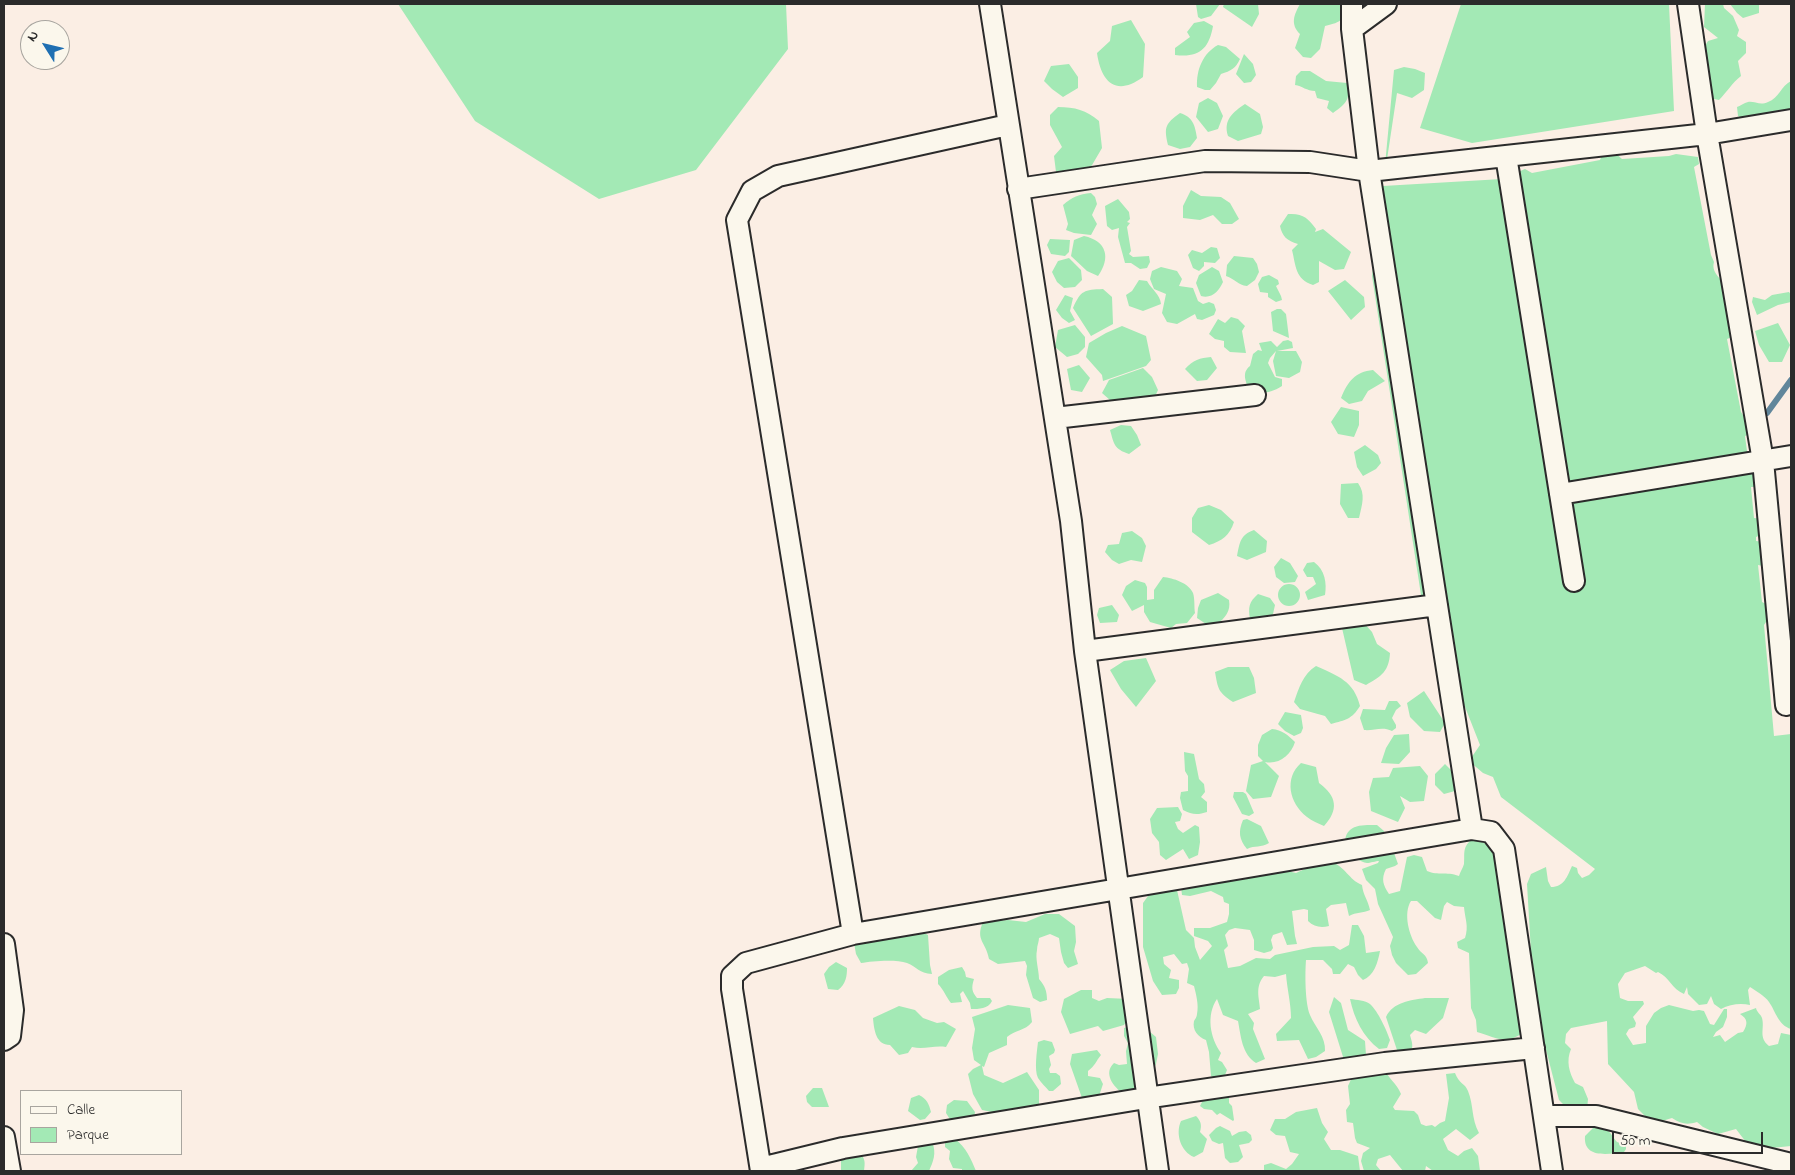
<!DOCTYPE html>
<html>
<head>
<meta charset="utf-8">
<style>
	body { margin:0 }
	#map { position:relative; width:1795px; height:1175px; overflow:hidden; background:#fbeee4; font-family:"Indie Flower",sans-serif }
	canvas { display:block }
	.frame { position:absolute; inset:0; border:5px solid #2b2b2b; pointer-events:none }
	.legend { position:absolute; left:20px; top:1090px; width:162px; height:65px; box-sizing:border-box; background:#fbf7ec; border:1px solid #a8a59f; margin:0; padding:6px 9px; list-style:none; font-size:15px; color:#2b2b2b }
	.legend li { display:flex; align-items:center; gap:10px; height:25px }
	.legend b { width:25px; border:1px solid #a8a59f }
	.north { position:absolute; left:20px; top:20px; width:50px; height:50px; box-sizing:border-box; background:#fbf7ec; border:1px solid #a8a59f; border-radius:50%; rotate:306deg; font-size:14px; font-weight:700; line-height:20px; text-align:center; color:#2b2b2b }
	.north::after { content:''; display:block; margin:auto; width:18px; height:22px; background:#1f6fb2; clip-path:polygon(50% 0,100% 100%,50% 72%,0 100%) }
	.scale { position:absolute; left:1612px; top:1132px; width:151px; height:22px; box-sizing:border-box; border:2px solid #2b2b2b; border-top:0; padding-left:6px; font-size:15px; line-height:18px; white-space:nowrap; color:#2b2b2b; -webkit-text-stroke:4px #fbf7ec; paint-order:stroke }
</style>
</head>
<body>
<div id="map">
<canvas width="1795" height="1175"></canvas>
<div class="frame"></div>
<ul class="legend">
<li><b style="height:6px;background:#fbf7ec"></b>Calle</li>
<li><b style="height:14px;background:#a3e9b5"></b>Parque</li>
</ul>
<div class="north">N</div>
<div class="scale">50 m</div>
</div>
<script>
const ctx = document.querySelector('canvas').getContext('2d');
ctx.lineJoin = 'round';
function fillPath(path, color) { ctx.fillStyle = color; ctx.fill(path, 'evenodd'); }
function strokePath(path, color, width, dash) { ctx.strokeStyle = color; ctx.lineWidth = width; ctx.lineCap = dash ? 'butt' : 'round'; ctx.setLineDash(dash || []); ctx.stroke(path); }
const green = new Path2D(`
	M398,4H786L788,49L696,170L599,199L475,121Z
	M1196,4H1220L1211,16L1201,19L1198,17Z
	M1224,4H1258L1259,14L1252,27L1223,7Z
	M1300,4H1349C1344,20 1342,22 1325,26L1320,49L1311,58L1303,57L1295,48L1300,34C1290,24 1294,15 1300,4Z
	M1461,4H1669L1674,111L1472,143L1420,128Z
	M1705,4H1723L1724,8L1733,16L1739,30L1737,36L1746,42V53L1738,61L1741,76C1732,83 1727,92 1719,100L1705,97L1700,54L1708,41L1718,38L1704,27Z
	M1730,4H1759V13L1743,18L1737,13Z
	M1131,20L1145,44L1143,77C1116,97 1101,82 1097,53L1110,41L1112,26Z
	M1204,21L1213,26C1209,49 1199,58 1175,55V48L1190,37L1187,32L1194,23Z
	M1218,45L1226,47L1240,59C1236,68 1231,71 1221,74L1216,83L1210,90H1205L1197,87C1196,70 1203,53 1218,45Z
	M1244,54L1253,64L1256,75L1251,82L1244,83L1236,74Z
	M1069,64L1078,77V88L1063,97L1052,89L1044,81L1051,66Z
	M1404,67L1415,69L1425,73L1424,90L1412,98L1397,93L1383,186L1502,179L1525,169L1532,173L1600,160L1602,155L1614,152L1622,159L1669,156L1676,154L1698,157L1699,164L1694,167L1711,255L1714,262C1710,275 1727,284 1736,292L1735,336L1727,339L1741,412L1747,421L1750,434L1745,436L1749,466L1759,467L1763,487H1751L1754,518L1764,519L1768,532L1756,537V541L1771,543L1768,567L1758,565L1762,602L1766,604L1770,616L1764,625L1774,736L1791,734V1029C1778,1025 1776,1012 1769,1002C1765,996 1756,991 1750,987L1748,990L1750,1005C1741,1003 1730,1004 1721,1009L1714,1004L1711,996L1707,1004L1699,1005L1688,994L1687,987L1684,994C1672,989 1669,977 1658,972L1656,973L1645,966L1625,973L1618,984L1620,998L1628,1001H1643L1644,1004L1633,1017L1636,1023L1635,1027L1629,1029L1626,1034L1633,1045L1646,1043V1026L1654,1013L1661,1008L1669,1005L1693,1011L1699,1010L1704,1011L1710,1024L1714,1025L1724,1009H1727V1017L1723,1027L1716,1032L1713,1037L1720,1035L1725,1042L1738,1033L1743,1032C1748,1024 1748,1019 1740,1014L1756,1008C1757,1013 1761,1014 1762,1018C1765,1029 1758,1037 1769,1046L1778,1044L1781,1033L1791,1035V1146L1761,1149L1749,1146L1736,1129L1718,1134L1703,1127L1697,1122C1687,1125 1681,1124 1672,1118L1662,1121H1650L1638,1109L1634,1092L1608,1064L1607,1021L1571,1028L1566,1034L1565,1043L1571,1049C1566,1061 1569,1072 1575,1083L1583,1087L1588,1099L1587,1110L1568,1109L1559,1100L1545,1046L1534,977L1532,955L1527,974L1524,1032C1505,1046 1496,1037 1477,1032L1476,1020L1471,1008L1469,953L1458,948L1457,942L1465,938C1469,926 1465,919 1464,907L1454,906L1447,902L1444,906L1441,920L1435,918L1417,901H1411C1403,913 1409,936 1417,947C1421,954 1427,954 1428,963L1416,974L1408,975L1396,963L1392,955L1390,946L1393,937L1378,904L1375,889L1366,880L1362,869L1378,863L1379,861C1376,861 1370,863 1367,863C1354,861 1337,842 1350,830C1357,824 1368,825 1377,825L1384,831L1389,848L1394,853L1398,864L1395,866L1386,869C1381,879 1383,885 1389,894L1400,891L1407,857L1414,855L1422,857L1427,871C1439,876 1445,871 1459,876C1460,872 1463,868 1464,864C1465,854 1462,848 1471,840L1480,841L1492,847L1531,952L1527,884L1531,874L1546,867L1548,881L1551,887C1564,887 1567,877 1572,866L1577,868L1578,873L1582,878L1589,875L1595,869L1501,797L1493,777L1483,773L1469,761L1480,745L1421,595L1372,276L1383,186L1394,70Z
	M1301,71H1310L1326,81L1347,83C1351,99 1346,104 1333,113L1327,108L1329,101L1317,98L1315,91C1307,91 1302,86 1295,85L1296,76Z
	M1791,81V122L1746,120L1738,116L1737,107C1740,106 1744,103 1748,102C1755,101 1760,106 1768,102C1779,98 1781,86 1791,81Z
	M1208,98L1217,103L1223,116L1218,129L1208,132L1196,117L1199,103Z
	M1245,104L1260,114L1263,127L1261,134L1238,141L1228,136C1223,120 1233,112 1245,104Z
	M1058,107C1075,107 1086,110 1099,121L1102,148L1088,172H1056L1054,156L1062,147L1050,125V115Z
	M1180,113C1193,117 1195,125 1197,138L1190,147L1180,149L1168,145C1164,127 1165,124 1180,113Z
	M1191,190L1201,196L1221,197L1230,203L1239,219L1232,224H1222L1213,215L1200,220L1183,218V206Z
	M1091,193L1095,197L1097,204L1092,215L1097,224L1091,235L1074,233L1066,230L1068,224L1063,205C1072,197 1079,194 1091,193Z
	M1118,199L1129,212L1130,219L1127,222L1130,223L1127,227L1131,251L1129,254L1133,257L1149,256L1150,262L1147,268L1140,269L1131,263H1125L1118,237L1119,228L1112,230L1107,226L1105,206Z
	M1288,214C1303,213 1308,218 1316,229L1315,232L1323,229L1351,252L1344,269L1335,270L1319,261V282L1313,285C1295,279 1296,266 1292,250L1298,244C1287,241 1282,236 1280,226Z
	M1084,236C1107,241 1111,258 1098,276L1087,271L1071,256L1074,240Z
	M1050,239L1070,240L1069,252L1065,256L1051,254L1047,245Z
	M1211,247L1217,248L1220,258L1215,263L1204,262V266L1199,271L1193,268L1188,255L1192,250L1202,253Z
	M1234,256L1253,258L1257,264L1259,272L1255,280L1247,286C1238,285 1235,279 1226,276L1227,265Z
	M1069,258L1081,270L1082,280L1075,287L1064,288L1057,282L1052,272L1058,261Z
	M1161,267L1177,271L1182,279L1179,286L1193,288L1198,301L1203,304L1209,302L1214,304L1216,310L1214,315L1202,320L1197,319L1195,314L1177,324L1167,322L1162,313L1166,294L1154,289L1150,279L1152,271Z
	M1212,267L1219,271L1223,282C1219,291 1212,299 1201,296L1196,283L1199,275Z
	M1269,275L1278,280L1279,284L1276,286L1281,296L1282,300L1276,302L1268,297V293L1260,292L1258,284L1262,277Z
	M1139,280L1147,281C1152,290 1160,294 1161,304L1143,311L1129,306L1126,295L1132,291Z
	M1345,280L1364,297L1365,307L1351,320L1328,291Z
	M1103,289L1112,297L1113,324L1091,336L1073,308C1081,290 1084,290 1103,289Z
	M1789,292L1791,295V302L1778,305L1757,315L1752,302L1753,297L1765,300L1772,295Z
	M1065,295L1073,298L1070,311L1075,320L1069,323L1062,318L1056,310Z
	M1277,309H1281L1286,314L1289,338L1273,331L1271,312Z
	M1231,317L1238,319L1245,326L1242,331L1246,353L1230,352L1224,347V341L1215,339L1209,334L1218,319L1225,323Z
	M1778,323L1790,345L1782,362H1769L1759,345L1755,331Z
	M1075,325L1085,337V347L1078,354L1067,357L1055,347L1058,330Z
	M1122,326L1146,336L1151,360L1146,366L1103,381L1102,375L1086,357L1089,343L1106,333Z
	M1288,340L1292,342L1293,348L1277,351H1296L1302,362L1300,372L1289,378L1276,376L1273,361L1276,351L1270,358L1268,363L1275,377L1282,379V386C1271,393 1263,394 1250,392C1246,382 1241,373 1250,366L1253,354L1258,350L1262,351L1259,343L1271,341L1277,347L1283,341Z
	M1211,357L1217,368L1207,380L1197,381L1185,369C1193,360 1200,358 1211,357Z
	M1079,365L1090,378L1082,392L1071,390L1067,369Z
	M1143,368L1152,377L1158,390L1153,401L1119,408L1102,393L1109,380Z
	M1373,370L1385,381L1368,391L1362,401L1349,404L1341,398C1348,381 1355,372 1373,370Z
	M1341,407L1359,411V425L1354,437L1338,434L1331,422Z
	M1121,425L1131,426L1137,435L1141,445L1129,454C1114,449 1114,444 1110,430Z
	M1365,445L1378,455L1381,463L1376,469L1363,476L1357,467L1354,452Z
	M1358,483C1366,494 1362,505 1359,518H1348L1340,504L1341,484Z
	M1209,505L1221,510L1234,522C1230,535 1222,541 1209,545L1192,532V518L1198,508Z
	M1254,530L1267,541L1266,552L1247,560L1237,556C1240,542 1240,535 1254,530Z
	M1132,531L1142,538L1146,546L1142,562L1131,560L1119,564L1112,560L1105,552L1108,545L1119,544L1122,533Z
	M1281,558L1290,563L1298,576L1295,582L1284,583L1276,577L1274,567Z
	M1314,562C1325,570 1327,583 1325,595L1308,600L1305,592L1316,584L1313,577H1307L1303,570L1307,563Z
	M1163,577C1173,578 1189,583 1193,593C1195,599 1194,607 1195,613L1187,623L1176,624L1171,628L1150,622L1144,612V605L1132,611L1122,595L1126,586L1135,580L1145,583L1147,587V600L1154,599V590Z
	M1278 595a11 11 0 1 1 22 0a11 11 0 1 1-22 0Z
	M1218,593L1229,600C1231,612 1225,617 1217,625L1206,624L1197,618L1198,608L1201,600Z
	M1258,594L1270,598L1275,605L1273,614L1268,619H1250C1248,607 1249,602 1258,594Z
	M1112,605L1119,615L1117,622L1100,623L1097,615L1099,608Z
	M1363,622L1372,632L1377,644L1390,653C1389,671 1382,676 1366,685L1354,680L1342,628Z
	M1146,658L1156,681L1136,707L1121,689L1110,670L1124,661Z
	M1316,666C1338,676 1354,681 1360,706C1352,719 1346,720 1331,724L1325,716L1300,709L1294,702C1299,688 1303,674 1316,666Z
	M1228,667H1249L1254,678L1256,693L1233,702C1218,692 1218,689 1215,672Z
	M1424,691L1445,723L1440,732L1424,731L1410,717L1407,703Z
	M1389,701H1397L1401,706L1396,710L1392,718L1396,725V728L1392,731C1382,726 1374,731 1364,730L1360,718L1363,709L1385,710Z
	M1285,712L1301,715L1303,728L1301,733L1294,736L1285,731L1278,724Z
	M1272,729C1282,730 1288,735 1295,742C1291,755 1279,765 1265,762L1279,776L1271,797L1253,799L1246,791L1251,765L1263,761L1258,756V745L1262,735Z
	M1409,734L1410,752L1399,764L1381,763L1386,748L1394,735Z
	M1184,752L1194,754L1199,779L1204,784L1205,792L1201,797L1207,802V812C1198,815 1192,815 1183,810L1180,798L1181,792L1188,791V776L1185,771Z
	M1301,763L1316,767L1319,783C1337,796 1339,810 1324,826C1318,823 1312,821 1307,817C1289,803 1284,778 1301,763Z
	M1445,764L1452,771L1455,791L1444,794L1435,785V774Z
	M1420,766L1428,776L1424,801L1410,802L1400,796L1405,808L1398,822L1371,811L1369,792L1373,778L1389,777L1393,768Z
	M1234,792H1243L1246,794L1254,813L1249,816L1242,814L1233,797Z
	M1178,807L1182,814L1180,821L1175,822L1178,829L1183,833L1195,825L1199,827L1200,842L1198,855L1189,859L1183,849L1166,860L1160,855L1159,842L1152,833L1150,819L1157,808Z
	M1247,819L1261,826L1269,843C1261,848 1255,845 1247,849C1239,839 1238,832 1243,820Z
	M1330,861C1347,868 1348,879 1362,885C1363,895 1368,900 1370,910C1363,913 1356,912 1349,916L1346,903L1331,905L1326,909L1329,926C1321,928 1314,927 1308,921V910L1304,909L1292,911L1295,936L1297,944L1287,945L1282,932L1273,935L1271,940L1273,948L1271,951L1264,953L1254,950V940L1250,930L1235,928L1229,930L1225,935L1228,946L1224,950L1228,968L1240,966L1256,958L1270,959L1275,955L1313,947L1334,946L1340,950L1349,945L1352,925H1358L1364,936L1366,953L1380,951C1378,962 1374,976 1363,980L1358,975L1354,967L1348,964L1340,974H1333L1332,969L1323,960H1306C1305,973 1305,1003 1310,1015C1315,1027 1326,1037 1325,1051L1316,1057L1308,1059L1299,1040L1277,1041L1276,1034L1291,1018C1291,1003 1287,989 1286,974L1275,977L1264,976C1255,987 1259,997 1260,1009L1248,1014L1254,1023L1253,1029L1265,1059L1256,1063C1242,1054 1241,1037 1238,1021L1223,1015L1217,999C1206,1015 1210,1038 1221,1053L1218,1060L1222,1062L1227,1070L1225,1075L1219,1080L1211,1076L1209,1052L1206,1040C1198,1037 1192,1030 1194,1021C1195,1019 1197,1017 1197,1014C1199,1005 1196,994 1194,986L1187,983L1189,969L1187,963L1182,964L1174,954L1163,957L1164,964L1171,970L1169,978L1179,980V988L1176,994L1162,995L1153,981L1143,947V903L1151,892L1164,889L1177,890L1186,930L1194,938L1195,947L1200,960L1212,946L1208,941L1194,936V928H1210L1227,922L1229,914V904L1224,902L1223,897L1211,891L1190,896L1182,895L1181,887L1215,878L1219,883L1239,876L1278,869L1296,873L1318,863Z
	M1045,914H1059L1075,926L1076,942L1074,951L1078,964L1068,968L1064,963L1061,952L1059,938L1050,934L1039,938C1039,942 1037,945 1037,950C1035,959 1039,970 1039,979C1045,986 1047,991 1047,1000L1040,1002L1033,998L1026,975L1027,966L1025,961L998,964L989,959C986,942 975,940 983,922L1008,920L1026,922Z
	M916,929L928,935L930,965L932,974C919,973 917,967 907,963C896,959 872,961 861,963L856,954L854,943Z
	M836,962L847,968C847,976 846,984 838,990L828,989L824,974L829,967Z
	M962,967L965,972L966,977L974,979C971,988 972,992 977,998H990L992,1001C988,1009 979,1009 971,1009L970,1003L963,991L960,994L962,1002L951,1003C946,997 944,990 938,984V977L949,970Z
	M1081,990H1092V998L1099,1001L1107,998L1129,999L1130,1015L1124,1025L1103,1031L1098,1026L1070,1034L1061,1012L1064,999Z
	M1334,997L1341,1003L1348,1030L1365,1041L1366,1055L1360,1059L1344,1060L1329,1012Z
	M1425,998H1449L1443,1018L1426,1034L1415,1030L1410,1035C1413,1046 1415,1050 1403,1056L1397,1050L1386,1017C1393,1002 1411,1000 1425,998Z
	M1350,999C1357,1000 1365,1000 1370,1004C1378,1011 1387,1031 1390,1040L1387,1048L1379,1049C1363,1037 1354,1018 1350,999Z
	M1008,1005L1030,1008L1032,1022C1025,1031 1015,1030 1007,1037V1045L989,1053L984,1067L982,1066L984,1075L1003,1083L1027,1072L1039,1090V1105L997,1113L982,1110L973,1094L968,1074L973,1069L981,1065L974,1060L972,1048L975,1029L972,1017Z
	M899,1006L915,1010L923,1018L937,1023L944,1022L956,1029L946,1047C934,1045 924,1050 912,1047L908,1053L899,1055L890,1045C876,1045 874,1030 873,1018Z
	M1131,1026H1143L1156,1037L1158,1054L1156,1064L1152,1073L1140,1090L1124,1094C1113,1087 1103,1073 1114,1063L1119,1065L1127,1064L1126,1051L1128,1043L1124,1036V1028Z
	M1044,1040L1052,1042L1055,1050L1054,1053L1049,1056L1051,1065L1049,1069L1050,1073H1056L1060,1076L1061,1084L1053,1091H1049C1046,1087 1041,1083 1038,1078C1034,1070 1037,1051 1038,1042Z
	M1097,1050L1101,1055C1096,1061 1095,1066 1088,1071V1076L1100,1078L1103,1084L1099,1096L1082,1098L1070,1064L1072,1054Z
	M1383,1066C1387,1078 1397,1083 1401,1094L1393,1107L1395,1110L1414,1111L1418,1115L1421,1124L1426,1126L1432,1125L1435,1127L1440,1123L1445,1121L1449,1098L1446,1074L1455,1073C1459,1084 1465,1083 1468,1091C1474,1106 1471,1118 1479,1133L1470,1140L1456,1129L1443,1139L1448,1150L1458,1156L1464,1151L1472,1148L1478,1156L1480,1171H1433L1426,1166L1425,1171H1403L1390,1155L1378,1159L1376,1165L1381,1171H1364L1361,1161L1363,1153L1370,1148L1357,1143L1355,1138L1353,1123L1347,1122L1346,1110L1350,1104L1348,1086L1353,1075Z
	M813,1088H822L829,1107H812L807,1102L806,1096Z
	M1226,1094L1229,1098V1103L1232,1106L1234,1120L1233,1121L1220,1113L1217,1115L1212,1110L1204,1109L1200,1106L1204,1098Z
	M919,1095C927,1099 929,1104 931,1112L925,1119L920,1120L908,1111L911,1098Z
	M954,1100L967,1101L975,1112L974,1118L951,1121L946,1113L947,1105Z
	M1317,1108L1322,1123L1328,1132L1324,1139L1331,1150H1340L1358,1156L1360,1171H1264V1165L1271,1163L1286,1169L1292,1164L1299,1154L1290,1152L1285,1136L1276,1135L1270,1130L1275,1119H1285L1296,1112Z
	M1196,1116C1201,1121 1202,1125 1200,1132L1207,1139L1203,1152L1194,1157C1181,1152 1175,1134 1181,1121Z
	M1220,1126L1230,1131L1232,1136L1239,1132L1246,1131L1251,1135L1252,1140L1249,1143L1239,1145L1243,1157L1238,1162L1230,1163L1225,1158L1223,1143L1219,1144L1212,1141L1209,1135L1216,1128Z
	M1594,1127C1609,1127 1609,1132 1617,1142L1626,1145V1149L1624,1152C1609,1154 1583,1159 1585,1136Z
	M955,1139C966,1147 971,1159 976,1171H962V1169L953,1168L949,1159L950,1151L945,1147V1142Z
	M932,1142C937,1153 933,1162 929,1171H911L918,1163L916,1157L918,1146Z
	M858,1151C866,1159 865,1162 864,1171H841V1161L843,1156Z`);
const stream = new Path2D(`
	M1767,413L1791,380`);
const minor = new Path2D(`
	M990,4L1071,521L1085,651L1158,1171
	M1352,4V29L1369,171L1472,829
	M1688,4L1707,134L1763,461L1786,705
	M1352,29L1386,4
	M1506,156L1574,581
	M1018,189L1205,161L1310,162L1369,171L1707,134L1791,120
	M1055,418L1255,395
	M1560,494L1791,456
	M1085,651L1437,605
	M853,934L737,220L752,191L778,176L1008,125
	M4,944L13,1010L10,1036L4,1040
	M1544,1116H1596L1791,1164
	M4,1137L10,1171
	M761,1168L843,1148L1146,1098L1385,1063L1534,1048
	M761,1171L732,989V976L746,963L853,934L1472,829L1491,832L1504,849L1552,1171`);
fillPath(green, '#a3e9b5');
strokePath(stream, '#61869b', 6);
strokePath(minor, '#2b2b2b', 24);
strokePath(minor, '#fbf7ec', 20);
</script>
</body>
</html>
